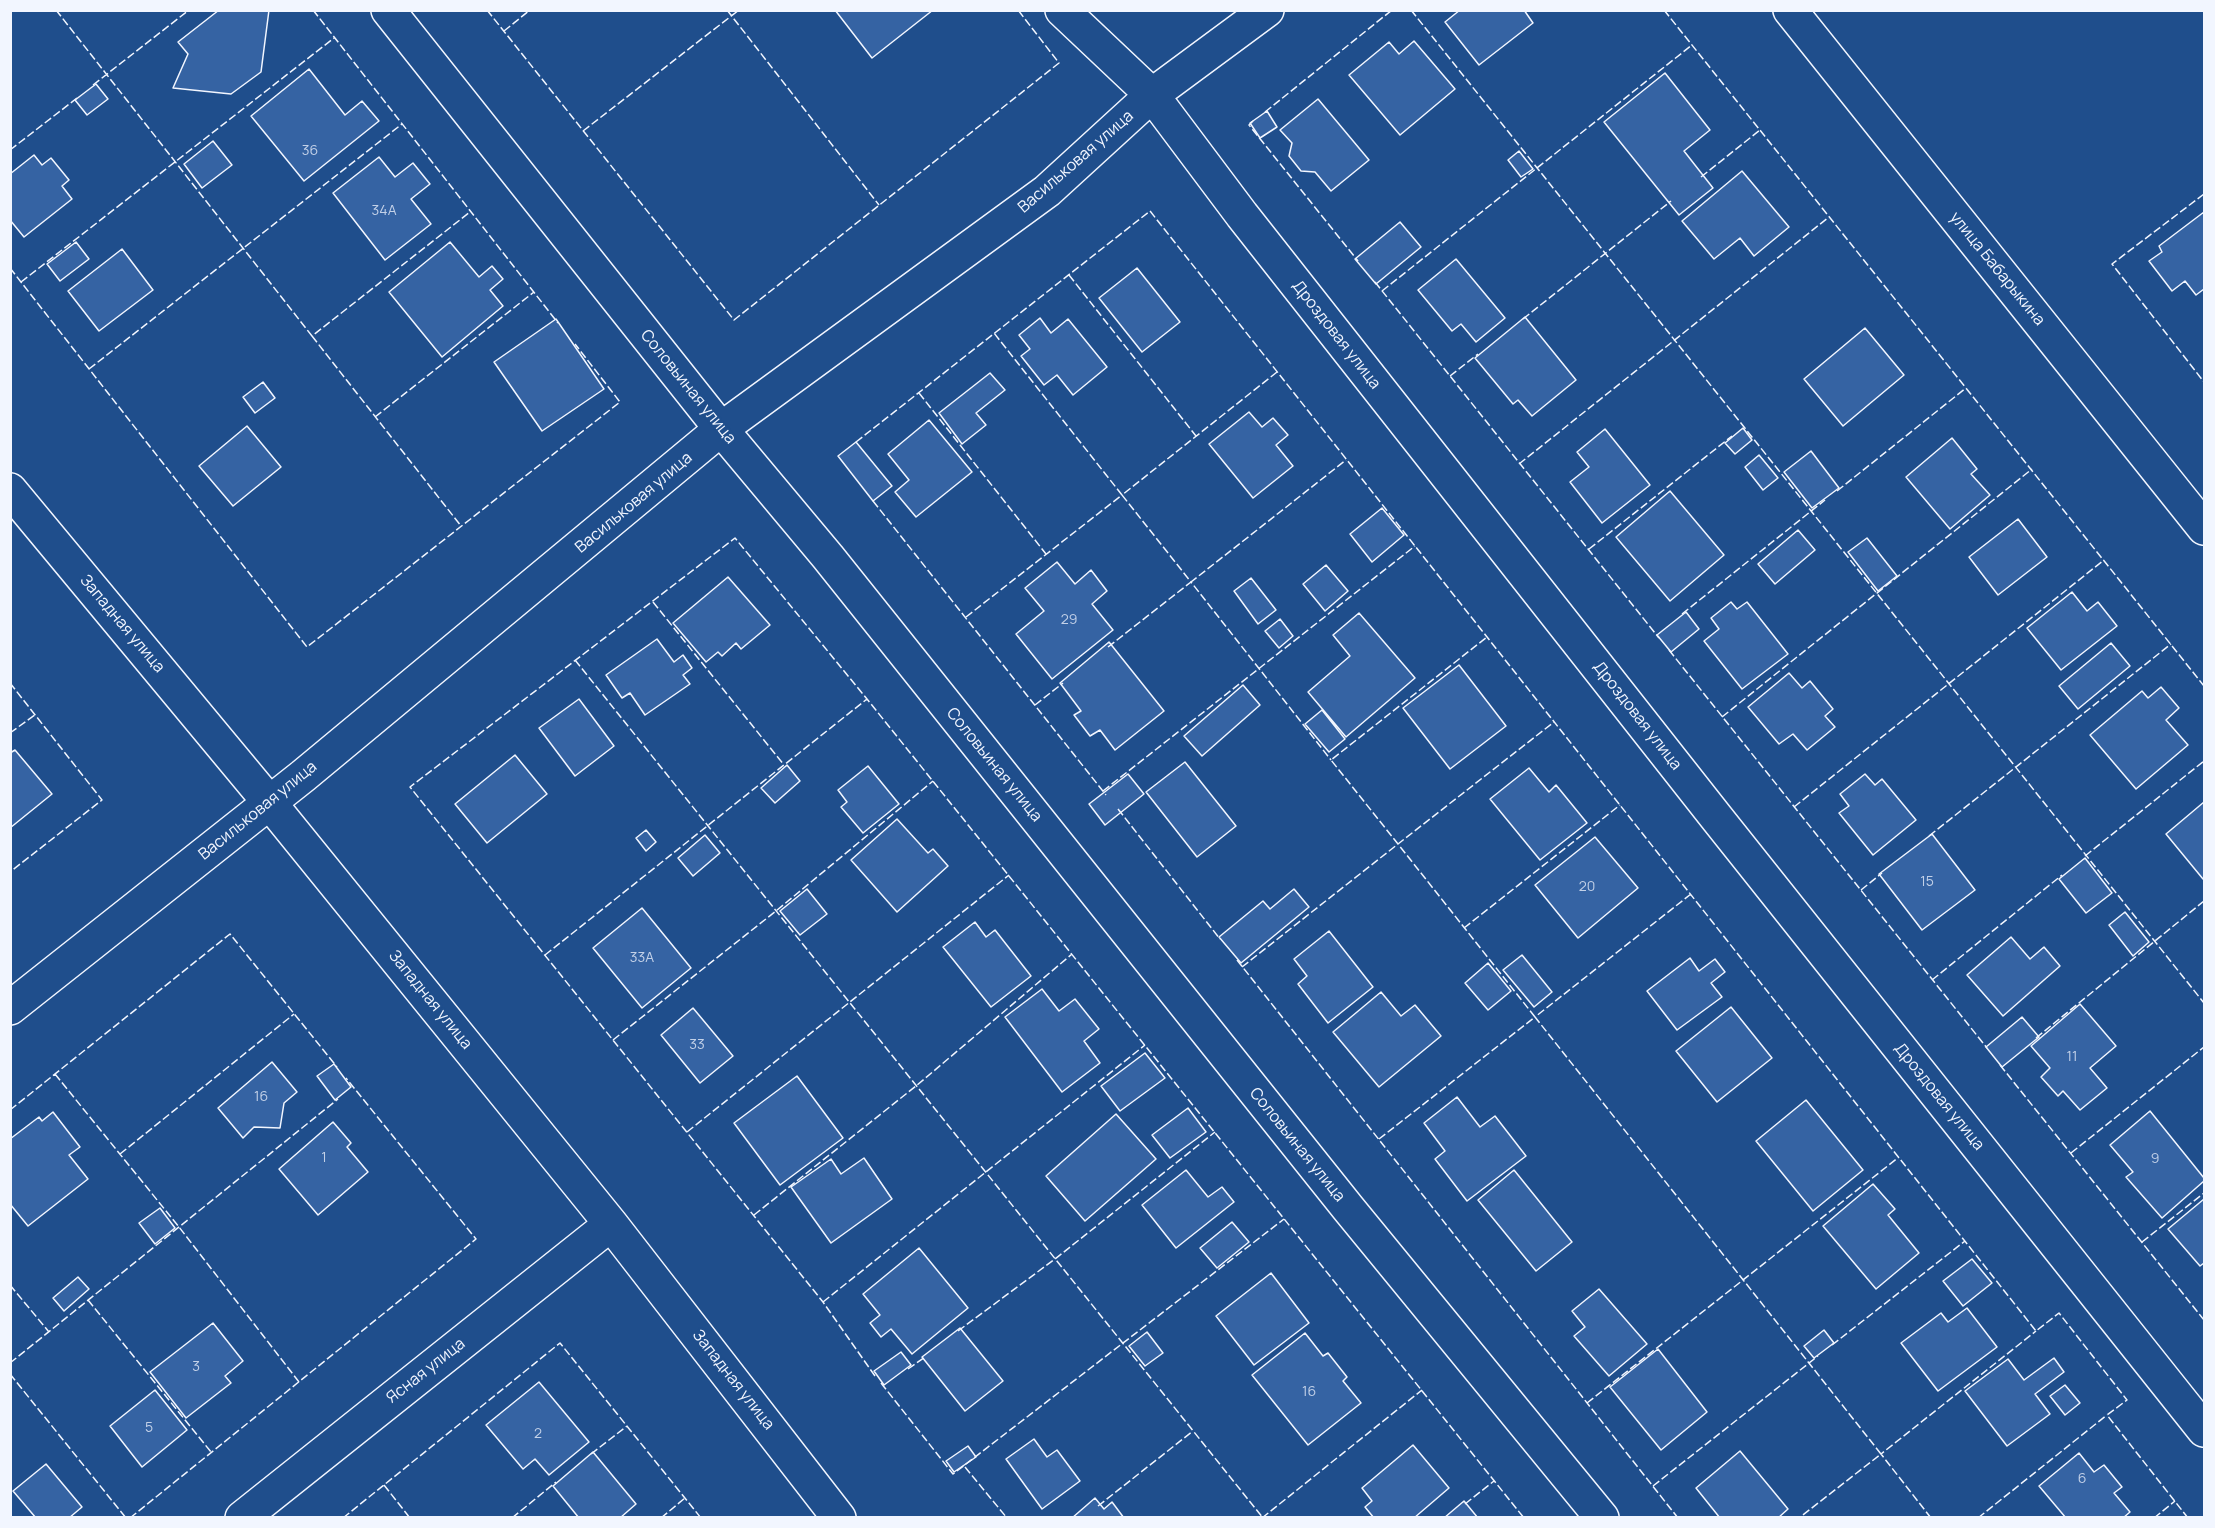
<!DOCTYPE html>
<html>
<head>
<meta charset="utf-8">
<style>
	body { margin:0 }
	#map { position:relative; width:2215px; height:1528px; overflow:hidden; background:#1f4e8c; font-family:Manrope,sans-serif }
	canvas { display:block }
	.frame { position:absolute; inset:0; border:12px solid #f2f6ff; pointer-events:none }
</style>
</head>
<body>
<div id="map">
<canvas width="2215" height="1528"></canvas>
<div class="frame"></div>
</div>
<script>
const ctx = document.querySelector('canvas').getContext('2d');
ctx.lineJoin = 'round';
function fillPath(path, color) { ctx.fillStyle = color; ctx.fill(path, 'evenodd'); }
function strokePath(path, color, width, dash) { ctx.strokeStyle = color; ctx.lineWidth = width; ctx.lineCap = dash ? 'butt' : 'round'; ctx.setLineDash(dash || []); ctx.stroke(path); }
function write(font, color, halo, rows, align = 'center') {
  ctx.font = font + ' Manrope,sans-serif'; ctx.lineWidth = 4.5; ctx.setLineDash([]); ctx.textBaseline = 'middle'; ctx.strokeStyle = halo; ctx.fillStyle = color; for (const [text, x, y, turn = 0] of rows) {
    ctx.save(); ctx.translate(x, y); ctx.rotate((+turn || 0) * Math.PI / 180); ctx.textAlign = isNaN(turn) ? turn : align; if (halo) ctx.strokeText(text, 0, 0); ctx.fillText(text, 0, 0); ctx.restore();
  }
}
const building = new Path2D(`
	M219,10H269L261,72L231,94L173,88L188,54L178,42Z
	M835,10H933L872,58Z
	M1460,10H1524L1533,23L1479,65L1445,22Z
	M1414,41L1455,89L1400,135L1349,75L1389,42L1399,54Z
	M309,69L345,115L362,101L379,121L304,181L251,116Z
	M1665,73L1710,130L1684,151L1713,188L1679,215L1604,122Z
	M96,84L108,99L87,115L75,100Z
	M1318,99L1369,160L1331,191L1315,172L1301,171L1289,156L1292,143L1280,130Z
	M1267,111L1277,127L1260,138L1250,123Z
	M213,141L232,165L202,188L184,164Z
	M1519,151L1533,169L1521,177L1508,160Z
	M34,155L42,165L51,158L69,180L62,186L72,199L24,237L10,220V174Z
	M379,157L395,177L413,163L430,184L411,199L431,224L385,260L333,193Z
	M1742,171L1789,227L1754,256L1740,238L1714,259L1682,221Z
	M2204,212V289L2196,295L2185,281L2172,291L2149,261L2162,252L2159,246Z
	M1400,222L1421,247L1376,284L1355,259Z
	M76,242L89,259L60,281L47,264Z
	M450,242L479,277L492,266L503,279L490,290L503,306L442,357L389,292Z
	M122,249L153,290L99,331L68,291Z
	M1456,259L1505,318L1476,342L1461,324L1452,331L1418,290Z
	M1137,268L1180,322L1142,352L1099,298Z
	M1525,317L1576,380L1532,416L1518,400L1513,404L1475,358Z
	M1040,318L1051,333L1068,319L1107,367L1073,395L1057,375L1044,385L1021,356L1030,349L1019,335Z
	M556,319L604,389L542,431L494,362Z
	M1865,328L1904,375L1843,426L1804,379Z
	M990,373L1005,390L976,413L986,425L962,444L939,413Z
	M263,382L275,398L255,413L243,397Z
	M1249,412L1262,427L1273,418L1288,435L1276,445L1293,466L1253,498L1209,444Z
	M929,420L972,472L916,517L895,492L909,480L888,454Z
	M247,426L281,467L233,506L199,466Z
	M1743,428L1752,440L1735,454L1725,443Z
	M1605,429L1650,485L1602,523L1570,482L1589,467L1577,452Z
	M1952,438L1977,469L1971,474L1990,495L1950,529L1906,477Z
	M856,442L892,486L873,501L838,456Z
	M1811,451L1839,488L1812,508L1784,472Z
	M1759,455L1778,478L1763,490L1745,467Z
	M1670,491L1724,555L1670,601L1616,537Z
	M1382,508L1404,535L1372,562L1350,534Z
	M2018,519L2047,557L1998,595L1969,557Z
	M1798,530L1815,550L1775,584L1758,564Z
	M1867,538L1897,576L1878,591L1848,552Z
	M1057,562L1075,584L1091,570L1107,591L1092,604L1113,630L1052,679L1016,634L1044,611L1025,588Z
	M1326,565L1348,591L1325,611L1303,584Z
	M728,577L770,625L741,649L736,643L722,656L718,652L706,662L673,623Z
	M1251,578L1276,610L1258,624L1234,591Z
	M2072,592L2087,611L2098,602L2117,626L2061,670L2027,628Z
	M1731,602L1737,609L1747,602L1788,654L1742,689L1704,641L1719,629L1711,618Z
	M1686,612L1699,629L1671,652L1657,635Z
	M1359,613L1415,678L1346,737L1308,692L1350,656L1333,635Z
	M1280,619L1293,636L1279,648L1265,631Z
	M657,639L674,662L683,655L692,668L683,675L690,684L645,715L630,693L622,698L606,675Z
	M1109,642L1164,711L1115,750L1100,730L1090,736L1074,715L1081,711L1060,683Z
	M2111,643L2130,666L2078,709L2059,686Z
	M1459,665L1506,726L1450,769L1403,708Z
	M1789,673L1802,688L1810,681L1833,709L1825,716L1835,727L1807,750L1793,734L1779,744L1748,707Z
	M1243,685L1260,705L1202,756L1184,736Z
	M2161,687L2179,708L2166,720L2188,745L2136,789L2090,735L2142,691L2148,698Z
	M579,699L614,746L575,776L539,728Z
	M1322,710L1345,739L1329,752L1305,724Z
	M15,750L52,794L10,828V753Z
	M515,755L547,794L487,843L455,804Z
	M1185,762L1236,826L1197,857L1146,792Z
	M787,765L800,781L775,803L761,788Z
	M868,766L899,804L863,833L841,807L847,802L838,790Z
	M1529,768L1549,792L1556,785L1587,823L1540,860L1490,799Z
	M1128,774L1144,794L1105,825L1089,804Z
	M1865,774L1875,785L1882,779L1916,820L1873,855L1839,813L1849,806L1840,794Z
	M2204,802V878L2203,879L2166,834Z
	M897,819L928,853L933,849L948,866L897,912L851,860Z
	M646,830L656,842L646,851L636,838Z
	M1932,834L1975,890L1922,930L1879,874Z
	M705,835L720,853L693,876L678,858Z
	M1595,837L1638,888L1578,938L1535,885Z
	M2085,858L2112,893L2086,913L2059,879Z
	M807,889L827,914L800,935L780,911Z
	M1294,889L1309,907L1241,963L1219,937L1263,901L1270,909Z
	M642,908L691,968L642,1008L593,948Z
	M2125,912L2149,942L2133,956L2109,925Z
	M975,922L986,937L995,930L1031,976L991,1007L943,947Z
	M1329,931L1373,987L1328,1023L1298,984L1307,976L1294,959Z
	M2011,937L2030,959L2044,947L2060,966L2003,1016L1967,975Z
	M1522,955L1552,992L1534,1007L1503,970Z
	M1690,958L1699,971L1715,959L1725,972L1711,983L1722,997L1677,1030L1647,991Z
	M1488,963L1511,991L1488,1010L1465,983Z
	M1042,989L1059,1011L1075,999L1099,1029L1084,1041L1100,1063L1062,1092L1005,1017Z
	M1381,992L1401,1016L1415,1005L1441,1036L1379,1087L1333,1032Z
	M2080,1004L2116,1046L2090,1068L2107,1088L2080,1110L2063,1091L2058,1096L2041,1077L2050,1068L2031,1046Z
	M1731,1007L1772,1058L1717,1102L1676,1051Z
	M693,1008L733,1056L700,1083L661,1035Z
	M2022,1017L2039,1037L2002,1067L1986,1047Z
	M1145,1053L1165,1078L1120,1111L1101,1086Z
	M272,1062L297,1092L284,1103L280,1128L254,1127L243,1138L218,1108Z
	M334,1064L351,1087L335,1100L317,1076Z
	M797,1076L843,1138L780,1185L734,1123Z
	M1457,1097L1480,1127L1495,1116L1526,1156L1467,1201L1435,1159L1445,1151L1424,1123Z
	M1806,1100L1863,1170L1813,1211L1756,1141Z
	M1188,1108L1206,1132L1170,1158L1152,1135Z
	M2150,1111L2204,1178V1181L2162,1218L2126,1177L2133,1172L2110,1145Z
	M53,1112L80,1147L69,1155L88,1179L28,1226L10,1204V1139L39,1117L42,1121Z
	M1116,1114L1156,1159L1085,1221L1046,1176Z
	M333,1122L351,1143L347,1147L368,1172L318,1215L279,1169Z
	M864,1158L892,1199L831,1243L791,1187L831,1159L841,1174Z
	M1186,1170L1208,1197L1222,1187L1234,1202L1176,1248L1142,1205Z
	M1514,1170L1572,1242L1536,1271L1478,1200Z
	M1873,1184L1895,1209L1888,1215L1919,1253L1876,1289L1823,1226Z
	M2204,1199V1263L2200,1266L2168,1229Z
	M160,1208L175,1228L155,1244L139,1223Z
	M1232,1222L1249,1242L1217,1268L1200,1248Z
	M919,1248L968,1308L912,1354L891,1329L881,1337L870,1323L880,1315L863,1294Z
	M1972,1259L1992,1283L1963,1306L1943,1281Z
	M1271,1273L1309,1323L1254,1365L1216,1316Z
	M78,1277L89,1289L64,1311L53,1298Z
	M1599,1289L1647,1344L1609,1376L1574,1336L1585,1327L1572,1311Z
	M1967,1308L1997,1347L1938,1391L1901,1343L1941,1313L1948,1322Z
	M213,1323L243,1361L225,1376L231,1383L186,1418L150,1372Z
	M960,1328L1003,1381L965,1411L922,1357Z
	M1824,1330L1834,1343L1814,1358L1804,1346Z
	M1147,1332L1163,1353L1145,1366L1129,1346Z
	M1305,1333L1323,1356L1328,1353L1347,1377L1343,1381L1361,1403L1308,1445L1252,1375Z
	M1658,1349L1707,1412L1661,1450L1610,1387Z
	M901,1352L911,1365L884,1385L874,1371Z
	M2054,1358L2064,1372L2035,1394L2050,1414L2007,1446L1965,1391L2008,1359L2024,1380Z
	M539,1382L589,1442L549,1475L535,1459L523,1469L486,1425Z
	M2065,1385L2080,1403L2065,1415L2050,1396Z
	M155,1390L187,1430L142,1467L110,1426Z
	M1034,1439L1047,1457L1057,1450L1080,1481L1042,1509L1006,1459Z
	M1413,1445L1449,1488L1414,1518H1374L1365,1507L1372,1501L1362,1488Z
	M968,1446L976,1457L954,1472L946,1461Z
	M1740,1451L1788,1509L1778,1518H1720L1696,1488Z
	M593,1452L636,1504L620,1518H579L553,1486Z
	M2079,1453L2094,1472L2104,1465L2122,1487L2114,1493L2130,1512L2123,1518H2066L2039,1486Z
	M46,1464L82,1507L69,1518H36L13,1491Z
	M1095,1498L1104,1509L1112,1502L1124,1518H1072Z
	M1464,1501L1478,1518H1444Z`);
const minor = new Path2D(`
	M388,10L721,429L828,557L1348,1208L1602,1518
	M1062,10L1152,95L1242,215L1716,817L2204,1430
	M1790,10L2204,528
	M10,490L269,802L611,1224L839,1518
	M10,1008L303,776L721,429L1047,191L1152,95L1267,10
	M242,1518L611,1224`);
const fence = new Path2D(`
	M56,10L312,336L470,212
	M313,10L558,323
	M487,10L734,320L1059,63L1018,10
	M727,10L879,205
	M1411,10L2204,1003
	M1664,10L2204,686
	M504,31L530,10
	M93,85L189,10
	M1265,112L1392,10
	M1253,121L1249,125L1358,261
	M583,131L739,10
	M10,150L77,98
	M1701,177L1760,130
	M2204,194L2112,264L2204,382
	M10,268L307,647L620,402L575,344
	M1069,275L1196,436
	M21,282L334,38
	M1375,282L1659,638
	M1382,291L1692,45
	M1523,319L1671,201
	M312,336L461,526
	M89,369L402,124
	M1277,372L1122,495L1191,582L1346,460
	M1450,376L1478,354
	M919,393L1046,554
	M375,417L534,292
	M856,442L1150,211L2036,1331L2059,1313L2127,1400L2107,1415L2188,1518
	M1519,464L1829,217
	M1837,491L1966,388
	M873,501L1106,795
	M1589,549L1732,436
	M653,602L784,765
	M1682,614L1825,500
	M966,617L1122,495L994,333
	M1108,647L1191,582L1331,760
	M1669,650L1987,1048
	M575,660L1263,1518
	M10,683L102,800L10,872
	M1035,705L1063,683
	M1722,717L2032,469
	M10,733L36,714
	M1103,791L1415,546
	M1794,807L2104,560
	M1118,809L1220,939
	M1929,836L2171,644
	M2085,856L2204,761
	M1861,890L1882,873
	M1691,894L1535,1017L1881,1454L1799,1518
	M1464,928L1620,805
	M545,955L867,699
	M1237,960L1678,1518
	M1242,967L1398,844L1331,760L1487,637
	M1932,980L2062,875
	M2036,1038L2204,901
	M613,1040L776,911L933,781
	M2000,1065L2204,1320
	M55,1074L179,1227L299,1382
	M10,1110L230,934L337,1067
	M687,1132L1009,875
	M1379,1139L1535,1017L1398,844L1554,722
	M2071,1153L2204,1047
	M120,1154L294,1014
	M754,1215L916,1086L1072,954
	M2142,1242L2204,1193
	M10,1285L49,1332
	M88,1300L211,1452
	M823,1302L1145,1045
	M958,1331L1055,1259L1215,1132
	M1832,1345L1965,1241
	M10,1363L338,1099
	M908,1369L925,1357
	M10,1374L126,1518
	M875,1376L823,1302L410,787L735,538L867,699L1524,1518
	M881,1383L953,1474L1284,1219
	M1587,1403L1899,1157
	M591,1454L627,1426
	M965,1467L1007,1518
	M384,1485L410,1518
	M1653,1486L1818,1356
	M1465,1504L1494,1481
	M1098,1506L1193,1431
	M130,1518L476,1239L346,1078
	M343,1518L560,1343L701,1518
	M512,1518L556,1482
	M661,1518L685,1498
	M1262,1518L1422,1390
	M1931,1518L1881,1454L2036,1331
	M1978,1518L2107,1415
	M2154,1518L2175,1501`);
const numberNames = [
	["36",310,151],
	["34А",384,211],
	["29",1069,620],
	["15",1927,882],
	["20",1587,887],
	["33А",642,958],
	["33",697,1045],
	["11",2072,1057],
	["16",261,1097],
	["1",324,1158],
	["9",2155,1159],
	["3",196,1367],
	["16",1309,1392],
	["5",149,1428],
	["2",538,1434],
	["6",2082,1479]
];
const streetNames = [
	["Васильковая улица",1076,162,-41],
	["улица Бабарыкина",1997,269,51],
	["Дроздовая улица",1336,335,52],
	["Соловьиная улица",688,387,51],
	["Васильковая улица",634,503,-40],
	["Западная улица",122,624,50],
	["Дроздовая улица",1637,716,52],
	["Соловьиная улица",994,765,51],
	["Васильковая улица",258,811,-39],
	["Западная улица",430,1000,51],
	["Дроздовая улица",1939,1097,51],
	["Соловьиная улица",1297,1145,51],
	["Ясная улица",426,1371,-38],
	["Западная улица",733,1380,52]
];
fillPath(building, '#3563a3');
strokePath(building, '#f2f6ff', 1.5);
strokePath(minor, '#f2f6ff', 36);
strokePath(minor, '#1f4e8c', 33);
strokePath(fence, '#f2f6ff', 1.5, [8, 3]);
write('14px', '#c3d1e8', null, numberNames);
write('16px', '#f2f6ff', '#1f4e8c', streetNames);
</script>
</body>
</html>
